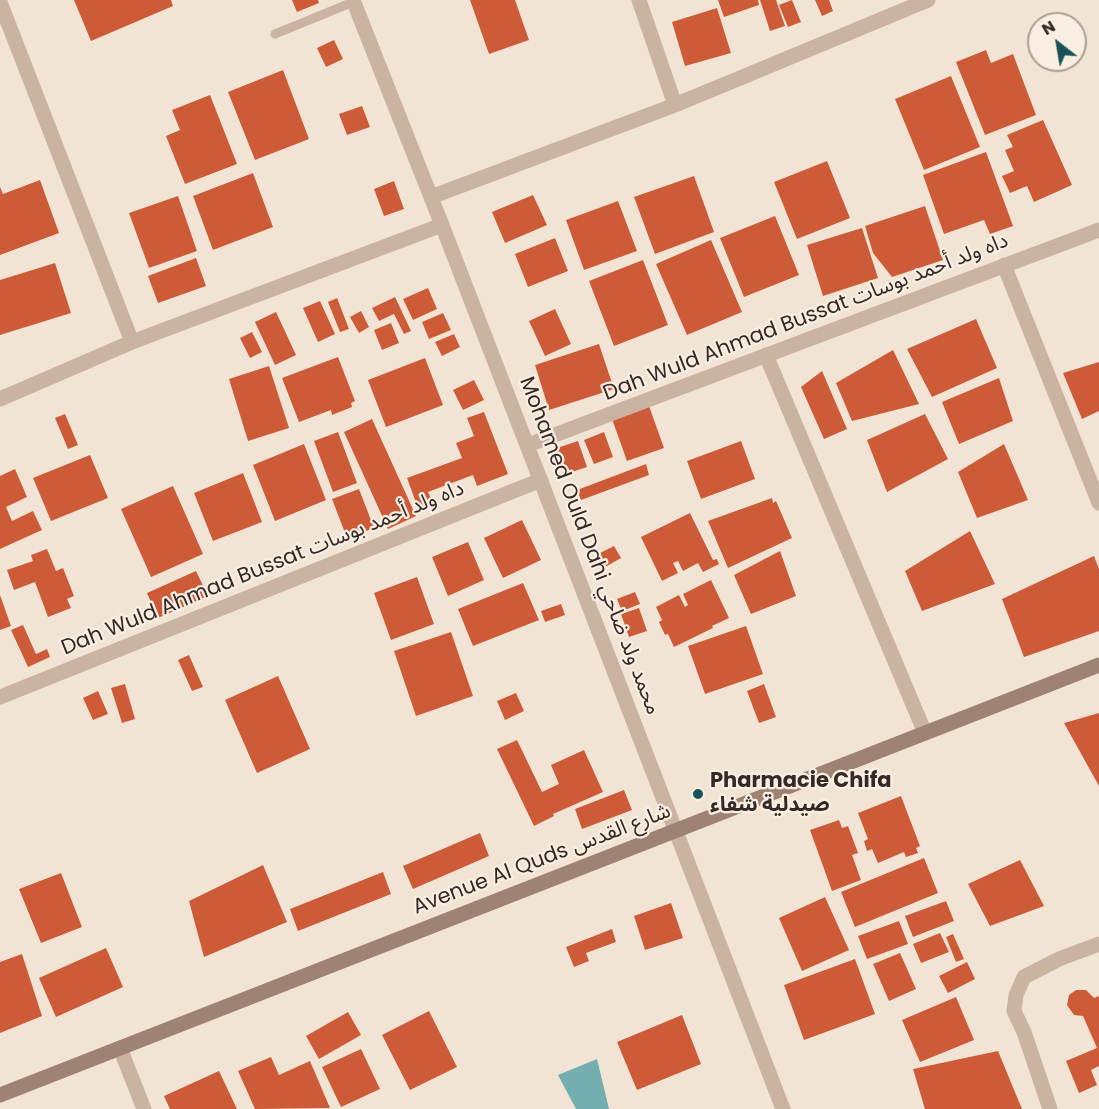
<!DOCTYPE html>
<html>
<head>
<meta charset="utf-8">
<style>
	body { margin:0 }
	#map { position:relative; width:1099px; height:1109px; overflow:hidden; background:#f2e4d5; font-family:Poppins,sans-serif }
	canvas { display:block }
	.north { position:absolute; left:1027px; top:12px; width:60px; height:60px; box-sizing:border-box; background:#faeee2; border:2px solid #ab9f96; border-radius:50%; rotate:329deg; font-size:16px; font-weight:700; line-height:24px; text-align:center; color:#342924 }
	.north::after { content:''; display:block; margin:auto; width:21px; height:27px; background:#185357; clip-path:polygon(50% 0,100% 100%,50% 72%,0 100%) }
</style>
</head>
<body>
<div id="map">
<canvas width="1099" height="1109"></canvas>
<div class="north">N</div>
</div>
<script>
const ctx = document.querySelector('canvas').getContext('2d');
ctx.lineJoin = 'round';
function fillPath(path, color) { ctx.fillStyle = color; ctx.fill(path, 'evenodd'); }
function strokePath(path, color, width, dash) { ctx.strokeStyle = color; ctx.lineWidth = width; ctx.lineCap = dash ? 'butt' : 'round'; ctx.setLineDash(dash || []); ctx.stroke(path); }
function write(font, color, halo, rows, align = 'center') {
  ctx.font = font + ' Poppins,"Noto Sans Arabic",sans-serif'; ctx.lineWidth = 4.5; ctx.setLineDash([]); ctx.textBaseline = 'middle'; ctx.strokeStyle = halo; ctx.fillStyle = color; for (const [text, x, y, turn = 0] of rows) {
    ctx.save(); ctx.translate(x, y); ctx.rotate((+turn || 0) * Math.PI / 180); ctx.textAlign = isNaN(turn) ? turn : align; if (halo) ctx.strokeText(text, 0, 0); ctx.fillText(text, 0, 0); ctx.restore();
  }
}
const water = new Path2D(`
	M597,1059L609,1109H576L558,1075Z`);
const building = new Path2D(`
	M74,0H171L173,6L91,41Z
	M292,0H318L319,3L297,12Z
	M470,0H515L529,40L489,54Z
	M718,0H758L759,5L724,17Z
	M760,0H776L785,26L770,31Z
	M792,0L801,22L788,27L779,5Z
	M815,0H829L833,11L822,16Z
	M717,8L731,53L685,66L672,22Z
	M334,40L343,59L326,67L317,48Z
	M986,50L991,63L1013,54L1036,115L985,135L956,62Z
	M283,70L309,139L255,160L228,92Z
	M951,76L980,147L924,170L895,99Z
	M210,95L237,164L185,184L166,136L180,130L172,110Z
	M362,106L370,127L347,135L339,114Z
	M1043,120L1072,185L1034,202L1027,186L1010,193L1002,176L1014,171L1005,150L1013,147L1007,135Z
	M986,152L1013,226L990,234L984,220L944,234L923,175Z
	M827,161L850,218L797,239L774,182Z
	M253,173L273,227L213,250L193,196Z
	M694,176L714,232L655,254L634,197Z
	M40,180L59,233L0,255V187L3,194Z
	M394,181L404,209L384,216L374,189Z
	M533,195L547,225L505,243L492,212Z
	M178,196L197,251L149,268L129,213Z
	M618,201L637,251L584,270L566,220Z
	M925,206L943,260L892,277L873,253L865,226Z
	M775,216L799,275L744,297L720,238Z
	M862,228L878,278L823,296L807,245Z
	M555,238L568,271L528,287L515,254Z
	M711,240L742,312L687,335L656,264Z
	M196,258L206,286L158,303L148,276Z
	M643,260L668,325L614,346L589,281Z
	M55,263L71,313L0,335V280Z
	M428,288L437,309L413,320L403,299Z
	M395,297L411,331L404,334L394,314L379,321L372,308Z
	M337,298L349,329L340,332L328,302Z
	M320,301L335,334L318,342L303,308Z
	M555,309L571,344L545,356L529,321Z
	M361,311L369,327L359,333L350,317Z
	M276,312L296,355L275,365L255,322Z
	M443,313L451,330L429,339L422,322Z
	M976,319L997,368L932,397L907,349Z
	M391,323L399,343L382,350L374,330Z
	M252,332L262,352L250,358L240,338Z
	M454,334L460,347L442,356L435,342Z
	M599,344L614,389L549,410L535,365Z
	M893,350L919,404L852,421L836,383Z
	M338,357L355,401L351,403L352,407L332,415L331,410L299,422L282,378Z
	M425,358L443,405L386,427L368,380Z
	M1099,362V411L1082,419L1063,373Z
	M269,366L289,428L248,441L229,379Z
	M822,371L847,429L824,439L801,387Z
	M999,378L1013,421L959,444L942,402Z
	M474,380L484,400L463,410L453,390Z
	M649,406L664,448L627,461L612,419Z
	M484,412L508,474L477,486L473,475L428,492L433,503L418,508L407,478L462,458L456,443L474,436L467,418Z
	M65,414L78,445L68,449L55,418Z
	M925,414L948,459L887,492L867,440Z
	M372,419L416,516L388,529L344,432Z
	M338,432L357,483L333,492L314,441Z
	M604,432L613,457L594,464L584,440Z
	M578,441L587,467L566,474L557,448Z
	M741,441L755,479L701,499L687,461Z
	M304,444L326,500L275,521L253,465Z
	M1004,444L1028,500L977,518L958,472Z
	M90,455L108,498L51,521L33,478Z
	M646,464L649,475L581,500L577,490Z
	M15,469L27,497L6,507L12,521L33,511L42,530L0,549V476Z
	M243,473L262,522L213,541L194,493Z
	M173,486L203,554L151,577L121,509Z
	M359,489L374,528L347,538L332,499Z
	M772,498L773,503L776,501L792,538L728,568L708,521Z
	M690,513L713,560L717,559L719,564L703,572L698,563L683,571L678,561L673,563L678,573L662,581L641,537Z
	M522,520L541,560L503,578L484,538Z
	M970,531L995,584L922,611L905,571Z
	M468,542L484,580L448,596L432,557Z
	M614,546L621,558L605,567L598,554Z
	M47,549L56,571L63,568L74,596L67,599L71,608L48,617L35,582L14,590L7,570L33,561L31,555Z
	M780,551L796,596L751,614L734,575Z
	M1094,556L1099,569V631L1024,657L1002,599Z
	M196,571L208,596L158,618L147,593Z
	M417,577L434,624L391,640L374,593Z
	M711,580L729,618L712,626L713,628L674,647L668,634L665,635L659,622L662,620L656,607L679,595L685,607L688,605L683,594Z
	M523,583L539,620L473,646L458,609Z
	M635,592L640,604L622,611L617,599Z
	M0,595L11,626L0,630Z
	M561,604L565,615L545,622L541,611Z
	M639,608L647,631L629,637L621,614Z
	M23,625L36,654L47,649L50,657L28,667L11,630Z
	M746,626L763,674L705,694L688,646Z
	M451,632L473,696L416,716L394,651Z
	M189,655L203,687L192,691L178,660Z
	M278,676L310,749L257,773L225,700Z
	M125,684L135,719L122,723L111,688Z
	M764,684L776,717L759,723L747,691Z
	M98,691L108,714L93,720L83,698Z
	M516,693L524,711L505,720L497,701Z
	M1099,713V786L1064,723Z
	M517,740L542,792L559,784L551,765L584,750L603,792L553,814L554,816L534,826L497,749Z
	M624,790L632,810L582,829L575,809Z
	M901,796L920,846L916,848L918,853L906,857L904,852L878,863L872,849L867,851L864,841L868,839L858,813Z
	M839,820L842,828L848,826L858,853L852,855L861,880L832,891L810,830Z
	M480,833L489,856L413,889L403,866Z
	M924,858L938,893L855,927L841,892Z
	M1020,860L1044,906L990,926L968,884Z
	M263,865L287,922L204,957L189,901Z
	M383,872L391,894L298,931L290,909Z
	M61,873L82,927L41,943L19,889Z
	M825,897L849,950L802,971L779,918Z
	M946,901L954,921L913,937L905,916Z
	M671,903L683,938L645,950L634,916Z
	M899,921L908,944L867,959L858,936Z
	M612,929L616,942L586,953L589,961L574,967L566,947Z
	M940,933L949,952L921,963L913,944Z
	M953,934L964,959L956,962L946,937Z
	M106,948L123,987L56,1017L39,978Z
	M900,953L916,989L889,1001L873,964Z
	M22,954L42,1016L0,1033V962Z
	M855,959L875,1014L804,1040L784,985Z
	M967,962L975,979L948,993L939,976Z
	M1076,990H1086L1094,998L1099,996V1066L1091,1070L1097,1085L1079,1093L1066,1061L1097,1048L1083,1016L1074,1015L1067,1005L1069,995Z
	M956,997L974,1040L920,1062L902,1020Z
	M429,1011L457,1067L410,1090L382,1035Z
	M348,1012L361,1035L319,1059L306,1036Z
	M682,1015L701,1064L637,1090L617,1042Z
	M361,1049L380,1089L341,1107L322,1067Z
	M998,1051L1022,1109H925L913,1069Z
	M271,1057L279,1075L310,1061L330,1108L255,1109L238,1071Z
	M219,1071L237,1109H170L164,1096Z`);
const lane = new Path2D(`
	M275,34L353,2`);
const street = new Path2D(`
	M353,0L442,225L783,1109
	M639,0L675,105
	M0,2L132,342
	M431,197L675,105L928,0
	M1004,265L1099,503
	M766,355L925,733
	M0,399L132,342L442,225
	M528,445L1099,230
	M0,697L541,480
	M120,1048L144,1109
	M1050,1109L1024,1032L1014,1011L1016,995L1024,977L1059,959L1099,944`);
const secondary = new Path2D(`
	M0,1095L1099,665`);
const markers = [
	[698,794,6,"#185357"]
];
const streetNames = [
	["Dah Wuld Ahmad Bussat داه ولد أحمد بوسات",806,318,-21],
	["Mohamed Ould Dahi محمد ولد ضاحي",589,546,69],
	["Dah Wuld Ahmad Bussat داه ولد أحمد بوسات",263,569,-22],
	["Avenue Al Quds شارع القدس",542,860,-21]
];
const poiNames = [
	["Pharmacie Chifa",710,782],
	["صيدلية شفاء",710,806]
];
fillPath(water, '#73aeb0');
fillPath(building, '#cd5b38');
strokePath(lane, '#cab4a1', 9);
strokePath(street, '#cab4a1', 15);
strokePath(secondary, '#9e8273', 15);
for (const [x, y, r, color] of markers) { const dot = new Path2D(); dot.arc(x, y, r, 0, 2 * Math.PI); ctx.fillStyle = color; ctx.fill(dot); strokePath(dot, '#faeee2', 2); }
write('21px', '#342924', '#faeee2', streetNames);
write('bold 21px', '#342924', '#faeee2', poiNames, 'left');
</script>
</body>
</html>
